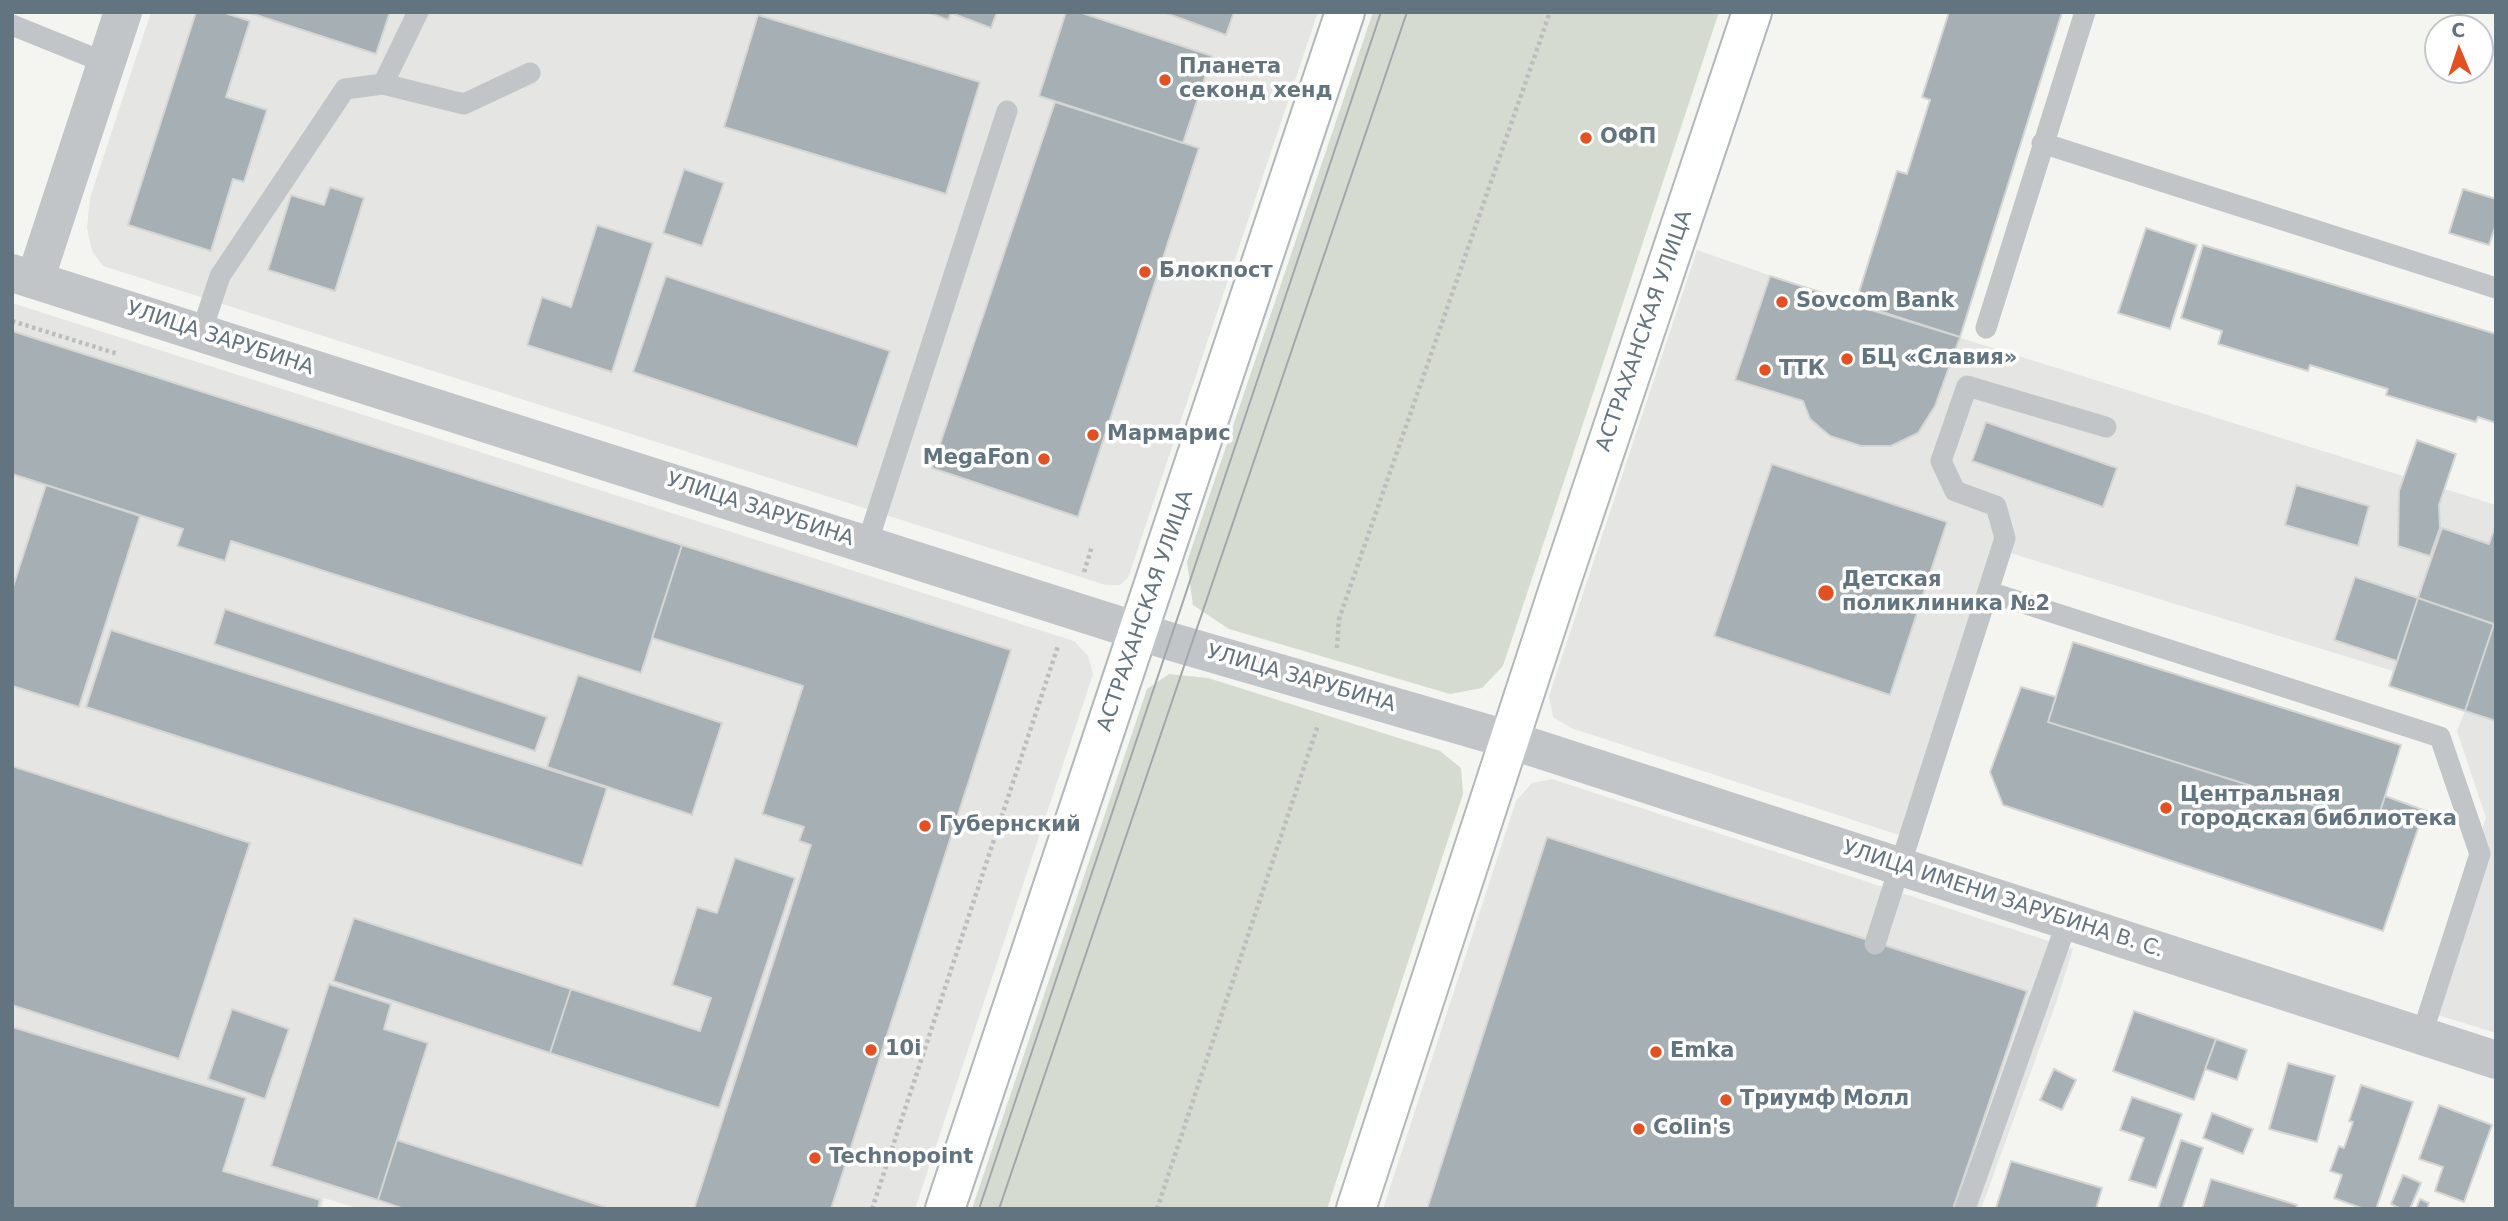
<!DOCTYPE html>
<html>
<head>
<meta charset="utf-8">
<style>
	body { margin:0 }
	#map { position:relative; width:2508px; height:1221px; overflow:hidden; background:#f4f4f0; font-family:"DejaVu Sans",sans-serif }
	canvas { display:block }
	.frame { position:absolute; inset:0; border:14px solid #637481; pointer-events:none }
	.north { position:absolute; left:2424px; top:14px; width:70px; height:70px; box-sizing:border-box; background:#fff; border:2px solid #c1c7cd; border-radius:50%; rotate:358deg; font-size:19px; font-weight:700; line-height:28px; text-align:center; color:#637481 }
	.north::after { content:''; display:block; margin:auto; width:24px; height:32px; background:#e35022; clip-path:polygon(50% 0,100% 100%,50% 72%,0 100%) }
</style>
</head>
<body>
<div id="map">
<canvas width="2508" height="1221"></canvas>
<div class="frame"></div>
<div class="north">С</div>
</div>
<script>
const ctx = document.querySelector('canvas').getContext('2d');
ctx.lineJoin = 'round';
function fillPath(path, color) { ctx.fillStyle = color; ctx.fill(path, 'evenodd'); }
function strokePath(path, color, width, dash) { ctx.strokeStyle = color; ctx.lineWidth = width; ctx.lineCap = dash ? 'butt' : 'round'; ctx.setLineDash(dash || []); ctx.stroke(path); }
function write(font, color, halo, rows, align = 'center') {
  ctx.font = font + ' "DejaVu Sans",sans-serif'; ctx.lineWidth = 7; ctx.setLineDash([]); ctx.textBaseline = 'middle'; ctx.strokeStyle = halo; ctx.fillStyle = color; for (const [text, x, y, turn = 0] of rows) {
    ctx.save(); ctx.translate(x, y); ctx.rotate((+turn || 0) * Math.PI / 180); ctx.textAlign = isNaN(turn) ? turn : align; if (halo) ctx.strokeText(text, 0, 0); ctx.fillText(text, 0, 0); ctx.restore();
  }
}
const built = new Path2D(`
	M151,12H1318L1128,578L1120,585H1106L103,266L92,251L87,228L90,198Z
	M1697,250L1855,305L2496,505V1033L2422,1010L2486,818L2457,731L2465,711L2389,686L2393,671L1997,549L1902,836L1571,728L1553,717L1549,696Z
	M12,303L1074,641L1088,656L1093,674L915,1209H360L324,1198L321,1209H12Z
	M1552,779L2073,949L2056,1003L1981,1209H1383L1516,801L1532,783Z`);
const green = new Path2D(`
	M1373,12H1719L1503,666L1482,688L1450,694L1229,629L1193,605L1187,562Z
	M1169,674L1208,678L1440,751L1461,768L1463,794L1327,1209H972L1147,689Z`);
const building = new Path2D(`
	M196,12H222L250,21L226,97L267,110L244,182L233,179L211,251L128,225Z
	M247,12H390L376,54Z
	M928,12H997L991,28L951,13L948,20Z
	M1066,12H1079L1212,56L1183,143L1039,96Z
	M1163,12H1234L1226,35Z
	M1949,12H2062L1960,337L1855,305L1897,171L1907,174L1930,100L1922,97Z
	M758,15L980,82L946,194L724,127Z
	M1055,102L1199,148L1078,517L932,468Z
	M684,169L724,183L702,246L663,233Z
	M330,187L364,198L335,291L268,270L291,195L324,205Z
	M2463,189L2496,199V224L2489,245L2449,233Z
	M597,225L653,243L612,372L527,345L542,297L571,307Z
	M2146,228L2197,245L2170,329L2118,313Z
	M2203,245L2496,334V423L2478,417L2476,422L2386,395L2388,389L2310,365L2308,371L2218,344L2222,331L2181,318Z
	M666,276L890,351L857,447L633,372Z
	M1770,276L1960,337L1935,406L1918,433L1891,446H1861L1830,436L1810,419L1803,401L1735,380Z
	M12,331L682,545L641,673L231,541L225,561L177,546L183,529L12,474Z
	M1986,422L2117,468L2103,507L1972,461Z
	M2417,440L2456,454L2439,505L2440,528L2430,556L2398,546L2399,491Z
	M1772,464L1947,522L1890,695L1714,636Z
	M46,485L140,516L79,707L12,686V590Z
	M2296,485L2369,506L2358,546L2285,525Z
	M2496,524V625L2418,598L2442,528L2489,544Z
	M682,545L1011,650L831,1209H694L811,845L799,841L804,827L762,814L803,686L652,638Z
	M2355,577L2418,598L2397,661L2334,640Z
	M2418,598L2494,624L2465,711L2389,686Z
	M225,609L547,717L535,751L214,644Z
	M2494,624L2496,625V721L2465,711Z
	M111,630L607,788L582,866L86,707Z
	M2073,642L2401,745L2376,825L2048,722Z
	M578,675L722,723L692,815L547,767Z
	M2021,687L2056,697L2048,722L2376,825L2385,796L2434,814L2424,811L2383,931L2003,805L1990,772Z
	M12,766L250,843L179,1059L12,1005Z
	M1547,837L2027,991L1953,1209H1427Z
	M735,858L795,878L719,1108L550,1053L571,989L700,1031L711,998L672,985L697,907L717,913Z
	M354,918L571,989L550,1053L333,981Z
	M329,984L391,1004L384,1029L428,1043L378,1200L271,1166Z
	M232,1009L289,1029L265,1099L208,1079Z
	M2134,1011L2216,1039L2194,1100L2113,1071Z
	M12,1027L246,1098L223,1171L320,1200L318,1209H12Z
	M2216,1039L2247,1050L2237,1080L2205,1069Z
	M2288,1063L2335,1076L2317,1142L2269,1129Z
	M2054,1069L2076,1080L2062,1110L2040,1100Z
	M2361,1085L2413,1102L2376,1209H2364L2334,1198L2342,1175L2330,1171L2339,1146L2344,1148L2353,1122L2349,1121Z
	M2132,1097L2182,1114L2156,1188L2129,1180L2144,1138L2120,1130Z
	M2439,1105L2492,1125L2464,1202L2435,1191L2443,1167L2419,1159Z
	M2212,1113L2253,1129L2243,1154L2203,1138Z
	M397,1140L605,1207L604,1209H404L378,1200Z
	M2181,1140L2203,1148L2182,1209H2158Z
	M2011,1161L2102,1188L2096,1209L1996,1208Z
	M2403,1175L2421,1183L2410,1209H2401L2391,1204Z
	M2211,1179L2297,1205L2296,1209H2202Z
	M2420,1199L2429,1203L2427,1209H2416Z`);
const path = new Path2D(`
	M12,321L118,354
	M1084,572L1092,546
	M1337,648L1339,619L1550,12
	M872,1209L1058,646
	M1157,1209L1318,725`);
const lane = new Path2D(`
	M12,25L106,63
	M383,84L464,104L530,73
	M2042,143L2496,288
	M1986,328L2085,12
	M201,333L220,276L345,89L383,84L418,12
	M867,544L1007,111
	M1989,592L2440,737L2480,854L2421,1037
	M1875,944L2005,538L1996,506L1955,491L1941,461L1967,386L2106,427
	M1965,1209L2067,922`);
const street = new Path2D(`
	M12,273L1169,641L1510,740L2496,1060
	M35,280L123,12`);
const secondary = new Path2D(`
	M945,1209L1345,12
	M1356,1209L1560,585L1752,12`);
const tram = new Path2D(`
	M979,1209L1381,12
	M999,1209L1407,12`);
const markers = [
	[1165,80,7,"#e35022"],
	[1586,138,7,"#e35022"],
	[1145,272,7,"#e35022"],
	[1782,302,7,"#e35022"],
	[1847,359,7,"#e35022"],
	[1765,370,7,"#e35022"],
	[1093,435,7,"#e35022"],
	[1044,459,7,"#e35022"],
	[1826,593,9,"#e35022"],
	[2166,808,7,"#e35022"],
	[925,826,7,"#e35022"],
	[871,1050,7,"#e35022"],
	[1656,1052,7,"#e35022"],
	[1726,1100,7,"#e35022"],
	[1639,1129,7,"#e35022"],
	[815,1158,7,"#e35022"]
];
const poiNames = [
	["Планета",1179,68],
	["секонд хенд",1179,92],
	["ОФП",1600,138],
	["Блокпост",1159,272],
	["Sovcom Bank",1796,302],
	["БЦ «Славия»",1861,359],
	["ТТК",1779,370],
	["Мармарис",1107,435],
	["MegaFon",1030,459,"right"],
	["Детская",1842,581],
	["поликлиника №2",1842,605],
	["Центральная",2180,796],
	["городская библиотека",2180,820],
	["Губернский",939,826],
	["10i",885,1050],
	["Emka",1670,1052],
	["Триумф Молл",1740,1100],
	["Colin's",1653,1129],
	["Technopoint",829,1158]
];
const streetNames = [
	["АСТРАХАНСКАЯ УЛИЦА",1645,331,-71],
	["УЛИЦА ЗАРУБИНА",220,339,18],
	["УЛИЦА ЗАРУБИНА",760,510,18],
	["АСТРАХАНСКАЯ УЛИЦА",1146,611,-71],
	["УЛИЦА ЗАРУБИНА",1301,679,16],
	["УЛИЦА ИМЕНИ ЗАРУБИНА В. С.",2003,900,18]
];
fillPath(built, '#e5e6e4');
fillPath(green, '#d5dbd1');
fillPath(building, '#a6afb3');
strokePath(building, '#d5d5d3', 2);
strokePath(secondary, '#b1b7bb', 42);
strokePath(path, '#bbbdbf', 4.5, [3.5, 3.5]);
strokePath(lane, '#c1c5c8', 21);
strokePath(street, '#c1c5c8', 38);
strokePath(secondary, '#fff', 38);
strokePath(tram, '#a0a6ab', 2);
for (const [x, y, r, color] of markers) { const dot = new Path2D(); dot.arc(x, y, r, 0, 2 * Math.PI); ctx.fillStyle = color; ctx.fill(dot); strokePath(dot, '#fff', 2.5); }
write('bold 21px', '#637481', '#fff', poiNames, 'left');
write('21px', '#637481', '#fff', streetNames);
</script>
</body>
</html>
